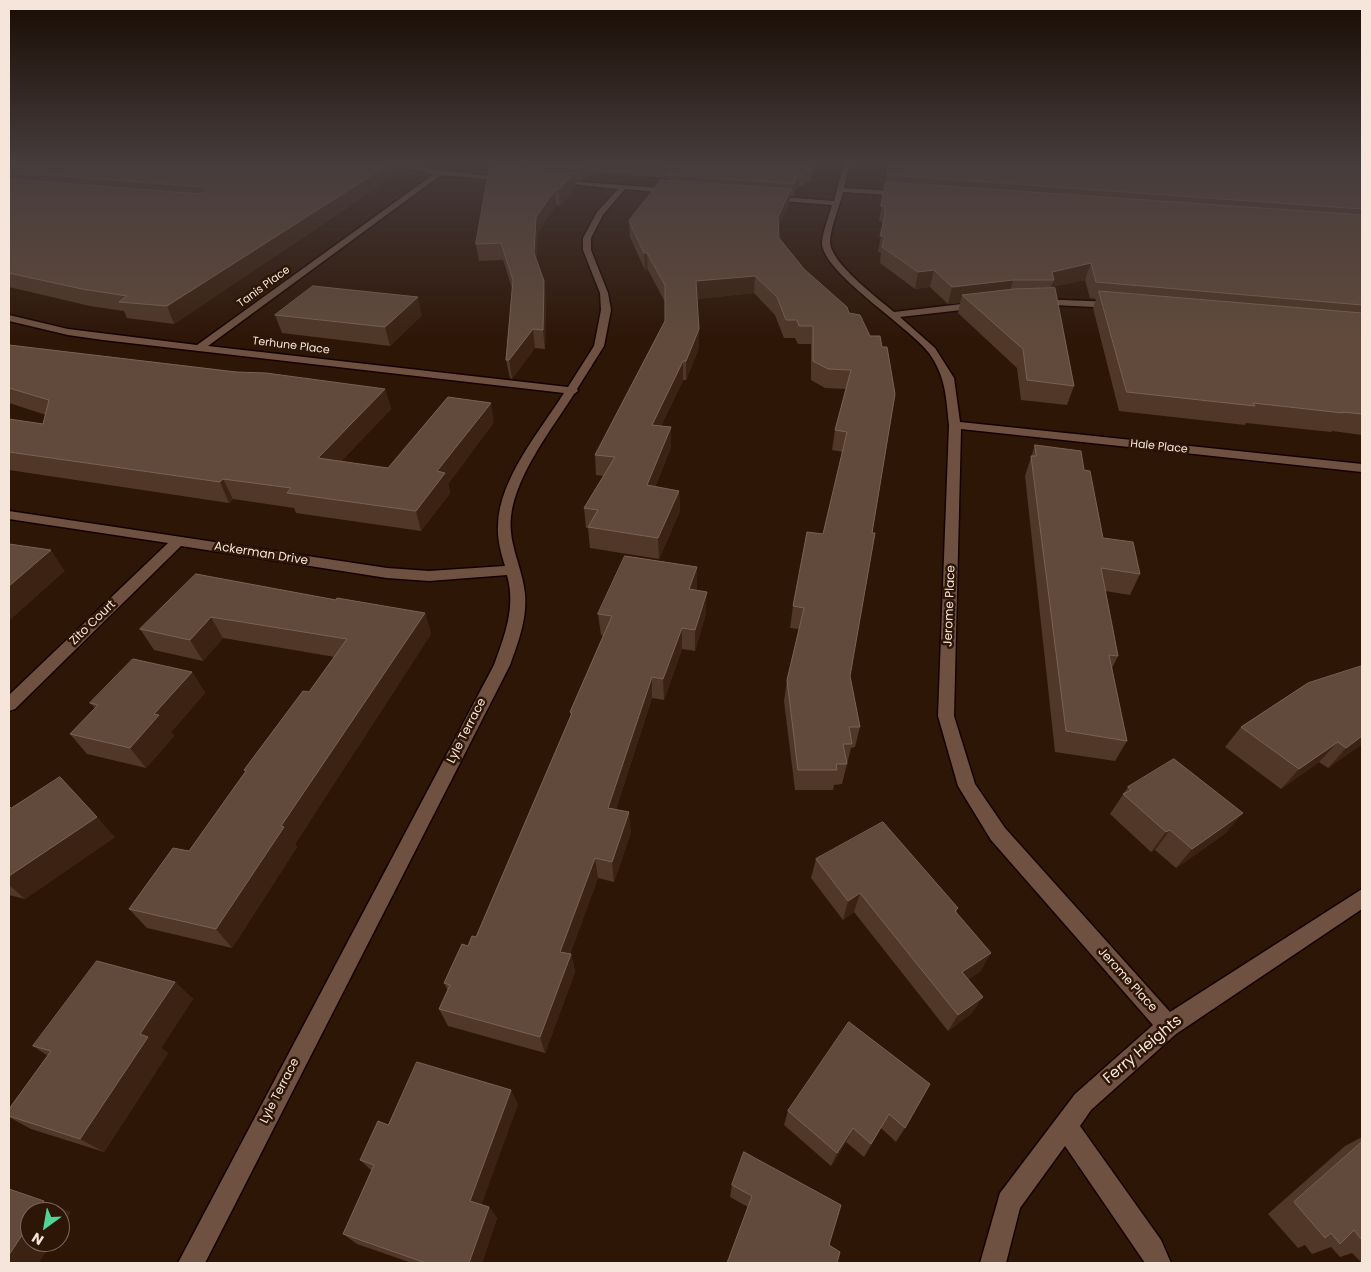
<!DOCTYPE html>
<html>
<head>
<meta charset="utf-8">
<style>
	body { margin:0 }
	#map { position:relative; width:1371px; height:1272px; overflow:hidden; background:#2e1607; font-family:Poppins,sans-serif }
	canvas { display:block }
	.frame { position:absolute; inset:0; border:10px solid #f6e5db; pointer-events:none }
	.north { position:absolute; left:20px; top:1202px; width:50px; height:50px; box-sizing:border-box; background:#2e1607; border:1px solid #7e695c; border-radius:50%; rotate:212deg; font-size:14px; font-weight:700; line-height:20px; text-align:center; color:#f6e5db }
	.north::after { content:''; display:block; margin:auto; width:18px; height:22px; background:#52d397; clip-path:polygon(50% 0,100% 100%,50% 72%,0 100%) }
</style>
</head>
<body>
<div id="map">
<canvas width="1371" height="1272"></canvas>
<div class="frame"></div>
<div class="north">N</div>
</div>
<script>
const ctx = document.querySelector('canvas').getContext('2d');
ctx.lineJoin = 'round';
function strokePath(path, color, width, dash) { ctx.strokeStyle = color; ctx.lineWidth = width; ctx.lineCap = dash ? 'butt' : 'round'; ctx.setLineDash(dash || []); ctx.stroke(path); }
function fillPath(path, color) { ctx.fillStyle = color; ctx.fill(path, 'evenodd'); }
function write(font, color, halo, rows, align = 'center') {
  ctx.font = font + ' Poppins,sans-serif'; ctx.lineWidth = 5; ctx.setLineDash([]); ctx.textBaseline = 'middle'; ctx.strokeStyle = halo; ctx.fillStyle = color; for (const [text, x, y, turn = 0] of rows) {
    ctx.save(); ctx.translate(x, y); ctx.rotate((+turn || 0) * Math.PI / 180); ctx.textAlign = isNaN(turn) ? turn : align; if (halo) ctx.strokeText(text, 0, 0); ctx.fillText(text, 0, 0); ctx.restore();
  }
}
const street = new Path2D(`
	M386,163L511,179L508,181L441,175L208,346L568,387L594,346L601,310L600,293L583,250V238L597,212L618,189L552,182L555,180L672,189L676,191L672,193L625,189L603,215L591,238V250L608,293L611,310L604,346L577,389L578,391L574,394C552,429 516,474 511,516C508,541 520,563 524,587C529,614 519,640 510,665L205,1263H178L494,665C505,635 516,607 507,575L429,581L387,578L181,546L15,709L9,711V695L168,543L9,519V511L387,568L429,571L505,566C501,553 497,539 498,525C499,479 540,431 564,393L103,340L68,335L9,321V315L68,329L197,345L434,174Z
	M844,163H850L844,188L904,192L908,194L904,196L843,192C839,208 831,226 830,241C829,262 879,299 894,312L979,302L984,305L979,308L900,317L935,348L954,378L960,422L1362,464V472L961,429L954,716L975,784L1005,828L1170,1012L1362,889V909L1176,1034L1091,1110L1080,1126L1161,1240L1171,1263H1145L1065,1146L1020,1208L1006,1263H980L1000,1193L1075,1094L1153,1025L991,840L958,786L938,716L949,425C946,397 946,377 929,353C910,327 821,272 822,242C823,230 829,216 832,205L770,200L766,198L770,196L834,201Z
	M1037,299L1114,302L1119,305L1114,308L1034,304V300Z`);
const wall = new Path2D(`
	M9,163L405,169L174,324L127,318L124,311L90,306L9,287Z
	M492,163H817L810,182H806L804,187L798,186L793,196H790L789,204L778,228L779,238L804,269L849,313L860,315L850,676L860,727L855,747L851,748L842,784L834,785L833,790H795L784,701L787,680L799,629L790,628L793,606L823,534L843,452L832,450L835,430L846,389L825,388L811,380V344H798L795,338H784L775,315L754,293L697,299L699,348L686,380H683L661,426L671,447L655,487L679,491L680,511L659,559L590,548L588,528H586L584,508L604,476L596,475L595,455L665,321V302L648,270H645L630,237L629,221L667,180V178L590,172L582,181L575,180L576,187L560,206L556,205L538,233L536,260L546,298L545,349L535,348L512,379L510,378L506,360L512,288L503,260L479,261L476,244L492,166Z
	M889,163H1362V435L1332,431L1331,432L1246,423L1245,425L1119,411L1093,308L1096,299L1090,298L1085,280L1051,287V289L1074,386L1067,405L1021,400L1017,368L958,313L960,303L948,304L930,287L915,289L880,263L881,252H878L883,226H882V221H879Z
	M275,315H422L390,346L282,333Z
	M9,345L385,389L391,409L341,461L388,468L494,422L448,484L450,493L421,531L296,513L294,508L233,499L229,503L9,470V419L43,424L46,415L9,403Z
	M1035,445L1084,470L1103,538L1140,574L1130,595L1105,591L1118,656L1112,668L1127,741L1115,761L1055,752L1025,476Z
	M196,574L336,600L425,613L431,634L295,844L297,847L232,948L147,928L129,909L189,851L246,772L244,770L309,692L335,657L223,638L203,661L154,650L140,629Z
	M697,588L696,590L706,613L695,651L682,649L664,700L652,698L616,809L631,832L614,882L598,878L570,954H571L575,972L545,1053L448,1026L439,1009L448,991L444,983L468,946L476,937L571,716L570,712L603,636L601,635L598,614Z
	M1362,666V744L1328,768L1319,762L1281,789L1225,747L1241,727Z
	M192,672L205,693L171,732L174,736L146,768L87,754L70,734L95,708L90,703Z
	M1128,787L1226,833L1176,868L1155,850L1151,852L1110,814Z
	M9,806L11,808L115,837L25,899L9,895Z
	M816,859L958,908L956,913L981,971L968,979L972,1013L948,1031L854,912L843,920L811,878Z
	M175,982L193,999L161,1048L168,1053L104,1152L31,1129L9,1117V1109L48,1056L33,1046Z
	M849,1022L905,1128L896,1142L881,1128L864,1157L846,1142L831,1166L784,1125L788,1111Z
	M518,1104L481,1204L489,1207L497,1218L482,1263H412L357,1244L343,1234L372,1171L360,1160L388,1125Z
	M1362,1137V1263L1352,1253L1340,1257L1331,1247L1312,1254L1305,1245L1298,1248L1268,1214L1345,1146Z
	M744,1152L829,1245L748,1207L730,1197L732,1185Z`);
const shadedWall = new Path2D(`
	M391,163H404L405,169L174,324L167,306Z
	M587,163H589L590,172L582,181L581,169Z
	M814,163H817L810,182L811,171Z
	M807,170L806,182L804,187L805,175Z
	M575,173L576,187L560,206L558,190Z
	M799,174L798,186L793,196L794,184Z
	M791,189L789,204L776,232L778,217Z
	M555,190L556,205L538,233L536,270L534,253L536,217Z
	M644,253H647L648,270H645Z
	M1091,263L1085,280L1051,287L1054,280L1052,272Z
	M934,270L930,287L915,289L918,272Z
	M755,276L754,293L696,299V281Z
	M1013,280L1009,297L962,295L960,303L948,304L952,287Z
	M544,281L546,298L545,349L543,330Z
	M418,297L422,315L390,346L385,327Z
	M533,329L535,348L512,379L509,360Z
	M699,329V348L686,380V361Z
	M683,361V380L652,445V425Z
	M385,389L391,409L326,478L318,458Z
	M491,403L494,422L448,484L450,493L421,531L416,511L437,471Z
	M671,427V447L647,506V485Z
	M223,479L233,499L229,503L220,482Z
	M679,491L680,511L659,559L658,538Z
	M51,550L65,571L9,621V586Z
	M697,567V588L689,610V589Z
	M707,592L706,613L695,651V630Z
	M425,613L431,634L295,844L297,847L232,948L216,929L281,826Z
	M211,617L223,638L203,661L190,640Z
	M682,628V649L664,700L663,679Z
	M192,672L205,693L171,732L174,736L146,768L130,748L154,714Z
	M652,677V698L610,828L608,808Z
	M1362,736V744L1328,768L1346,748Z
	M1338,742L1319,762L1281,789L1299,769Z
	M629,812L631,832L614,882L612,862Z
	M1243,813L1226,833L1176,868L1192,849Z
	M97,817L115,837L25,899L9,885V876Z
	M1170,830L1155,850L1151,852L1166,832Z
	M595,858L598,878L564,970L560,952Z
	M860,893L854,912L843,920L848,901Z
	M991,953L981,971L953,990L962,972Z
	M571,954L575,972L545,1053L540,1037Z
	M175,982L193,999L161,1048L168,1053L104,1152L80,1139L140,1034Z
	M983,997L972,1013L948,1031L958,1015Z
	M511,1090L518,1104L479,1212L470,1201Z
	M853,1128L846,1142L831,1166L837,1153Z
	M44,1201L71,1212L60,1229V1212H37Z
	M489,1207L497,1218L482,1263H469Z
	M30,1223V1242H52L39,1263H9V1255Z`);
const building = new Path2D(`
	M9,163H391L167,306L119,302L127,296L82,289L9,273V179L201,194L207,191L202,187L9,172Z
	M497,163H587L581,169Z
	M625,163H814L811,171L807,170L805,175L799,174L794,184L667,175L673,166Z
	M889,163H1362V209L887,175Z
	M490,166L575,173L558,190H555L536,217L534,253L544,281L543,330L533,329L509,360H506L513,280L501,243L476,244Z
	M661,180L791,189L778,217L779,238L804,269L847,307L849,313L860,315L870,336H880L882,347H887L895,394L872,533H875L850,676L860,727H849L852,744H843L847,764H836L837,770H798L787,680L804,608L793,606L807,532L823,534L847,432L835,430L851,370L828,369L813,361V326H799L797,320H786L777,297L755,276L696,281L699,329L686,361H683L652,425L671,427L647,485L679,491L658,538L588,527L598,510L584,508L615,457L595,455L665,321V285L647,253H644L629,221Z
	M886,182L1362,215V305L1096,282L1091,263L1052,272L1054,280H1013L952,287L934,270L918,272L882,247L885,236H880L886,211H884L885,206H881Z
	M313,286L418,297L385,327L275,315Z
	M1055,288L1074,386L1027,380L1023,349L962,295L1014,289Z
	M1099,291L1362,313V414L1342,412L1343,413L1253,403L1255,406L1127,392Z
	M9,345L236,372L266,373L385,389L318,458L388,468L448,397L491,403L437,471L445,473L416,511L287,493L291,488L223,479L220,482L9,452V419L43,424L49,400L9,388Z
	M1035,445L1081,451L1084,470L1090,471L1103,538L1133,542L1140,574L1101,568L1118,656L1109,655L1127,741L1066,731L1031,456H1036Z
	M9,544L51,550L9,586Z
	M625,556L697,567L689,589L707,592L695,630L682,628L663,679L652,677L608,808L629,812L612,862L595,858L560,952L571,954L540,1037L439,1009L450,985L444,983L462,944L468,946L472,936L476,937L572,713L570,712L612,616L598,614Z
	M196,574L336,600L337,598L425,613L281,826L284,827L216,929L129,909L173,848L189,851L246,771L244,770L303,691L309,692L347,639L211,617L190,640L140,629Z
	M133,659L192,672L154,714L159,715L130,748L70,734L98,705L90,703Z
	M1362,666V736L1346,748L1338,742L1299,769L1241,727L1308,683Z
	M1174,759L1243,813L1192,849L1170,830L1166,832L1123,794L1131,790L1128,787Z
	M60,777L97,817L9,876V806L11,808Z
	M883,822L958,908L955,911L991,953L962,972L983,997L958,1015L860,893L848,901L816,859Z
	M97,961L175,982L140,1034L148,1037L80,1139L9,1116V1109L51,1051L33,1046Z
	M849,1022L930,1084L905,1128L889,1114L871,1144L853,1128L837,1153L788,1111Z
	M417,1062L511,1090L470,1201L489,1207L469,1263H426L343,1234L374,1165L360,1160L378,1121L388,1125Z
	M1362,1142V1240L1354,1230L1340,1244L1331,1233L1325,1238L1294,1202Z
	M744,1152L841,1205L829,1245L840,1252L837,1263H727L752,1196L732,1185Z
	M9,1189L44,1201L37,1212H30V1223L9,1255Z`);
const farStreetnames = [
	["Tanis Place",264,287,-36],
	["Terhune Place",291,346,7],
	["Hale Place",1159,447,6]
];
const streetNames = [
	["Ackerman Drive",261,554,9],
	["Jerome Place",950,606,-88],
	["Zito Court",93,623,-44],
	["Lyle Terrace",467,731,-63],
	["Jerome Place",1127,980,48],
	["Lyle Terrace",280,1091,-63]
];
const nearStreetnames = [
	["Ferry Heights",1143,1050,-40]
];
strokePath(street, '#150200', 3);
fillPath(street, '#6e5141');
fillPath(wall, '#503728');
fillPath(shadedWall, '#3b2212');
fillPath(building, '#614a3b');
strokePath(building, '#796254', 1);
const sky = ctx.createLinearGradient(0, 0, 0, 341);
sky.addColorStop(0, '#190c04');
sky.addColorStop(0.48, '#463c3c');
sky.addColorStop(1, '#463c3c00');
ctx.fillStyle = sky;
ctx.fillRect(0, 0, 1371, 341);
write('11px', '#f6e5db', '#2e1607', farStreetnames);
write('12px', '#f6e5db', '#2e1607', streetNames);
write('15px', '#f6e5db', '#2e1607', nearStreetnames);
</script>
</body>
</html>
